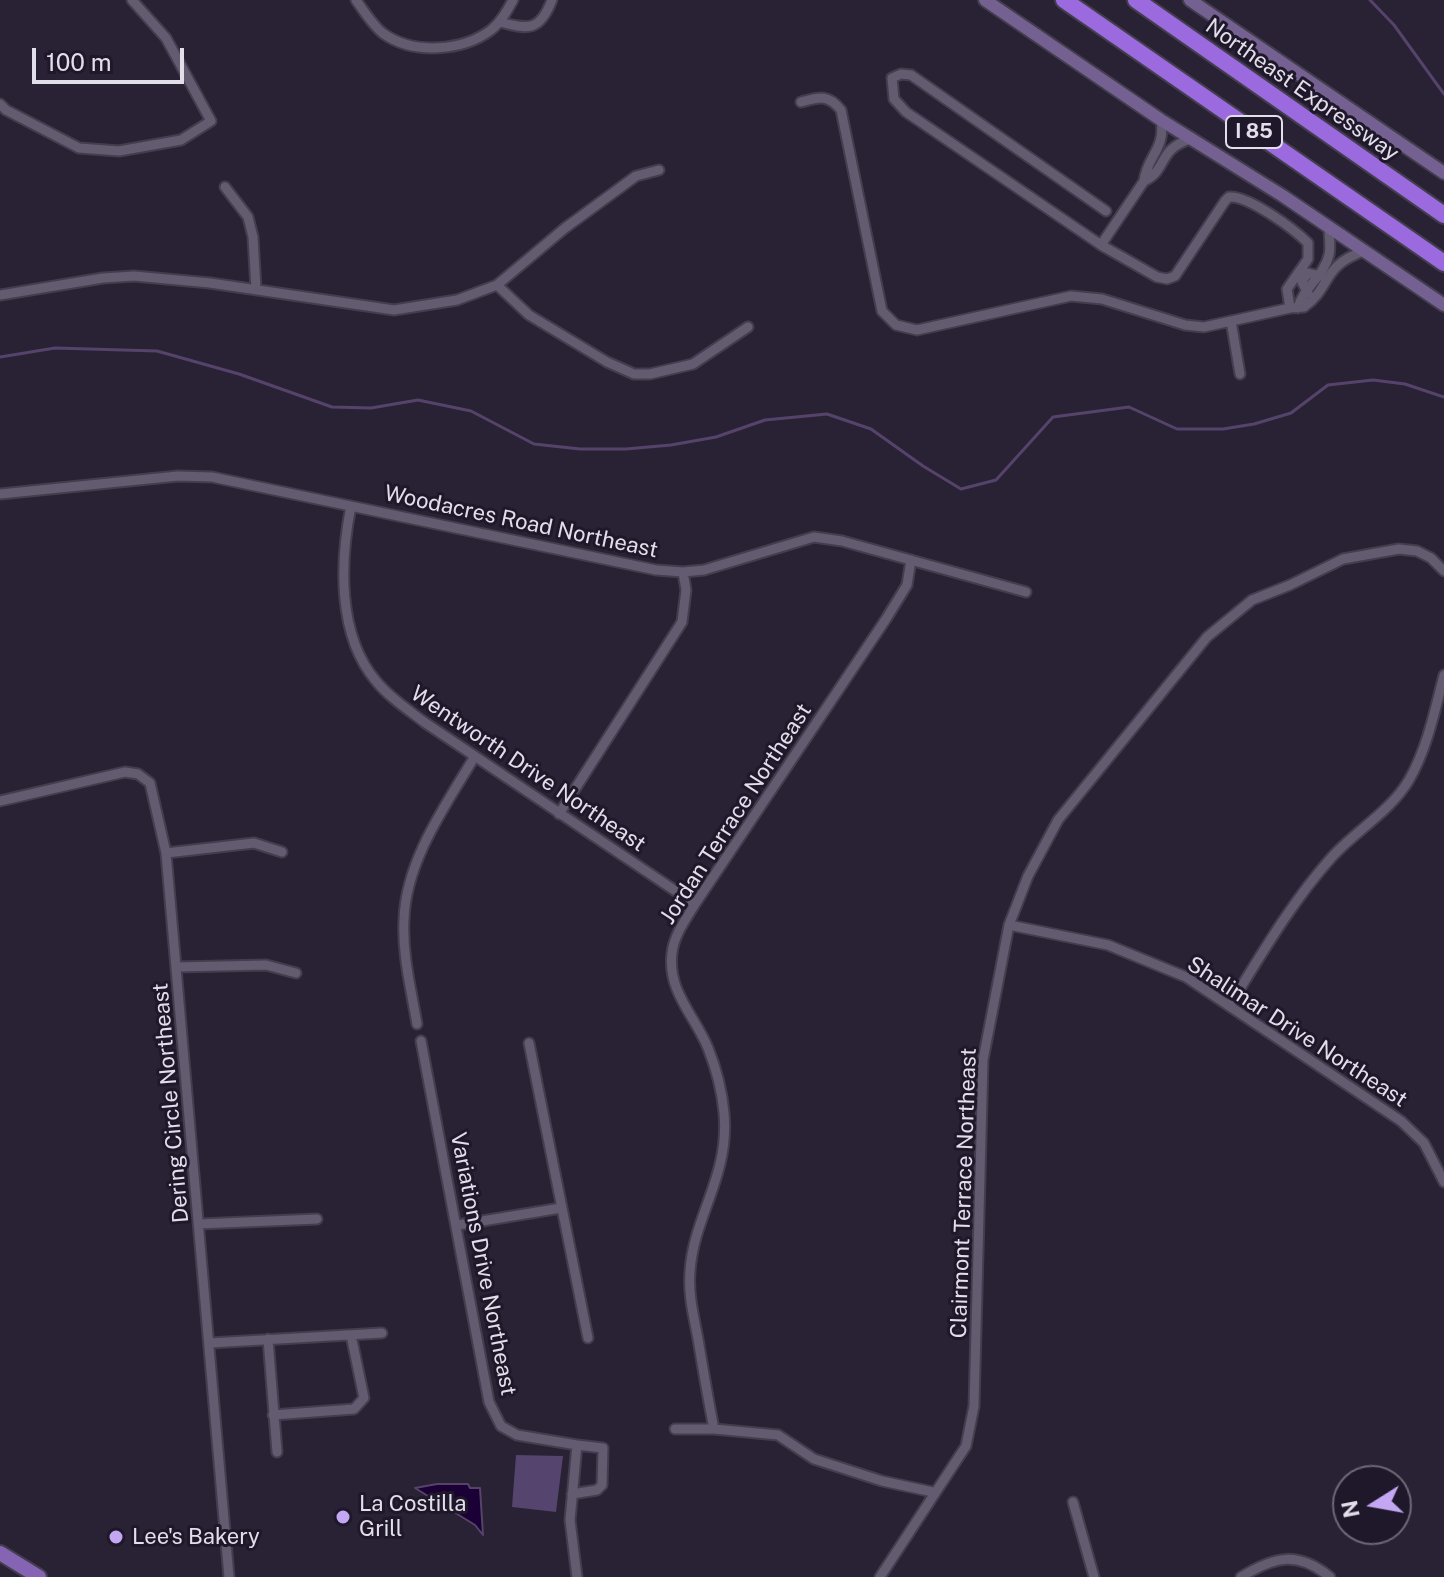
<!DOCTYPE html>
<html>
<head>
<meta charset="utf-8">
<style>
	body { margin:0 }
	#map { position:relative; width:1444px; height:1577px; overflow:hidden; background:#282234; font-family:"Public Sans",sans-serif }
	canvas { display:block }
	.north { position:absolute; left:1332px; top:1465px; width:80px; height:80px; box-sizing:border-box; background:#1f182a; border:2px solid #6d6777; border-radius:50%; rotate:259deg; font-size:22px; font-weight:700; line-height:32px; text-align:center; color:#e2deea }
	.north::after { content:''; display:block; margin:auto; width:28px; height:36px; background:#c3a7f2; clip-path:polygon(50% 0,100% 100%,50% 72%,0 100%) }
	.scale { position:absolute; left:32px; top:48px; width:152px; height:36px; box-sizing:border-box; border:4px solid #e2deea; border-top:0; padding-left:10px; font-size:24px; line-height:28px; white-space:nowrap; color:#e2deea; -webkit-text-stroke:6px #1f182a; paint-order:stroke }
</style>
</head>
<body>
<div id="map">
<canvas width="1444" height="1577"></canvas>
<div class="north">N</div>
<div class="scale">100 m</div>
</div>
<script>
const ctx = document.querySelector('canvas').getContext('2d');
ctx.lineJoin = 'round';
function fillPath(path, color) { ctx.fillStyle = color; ctx.fill(path, 'evenodd'); }
function strokePath(path, color, width, dash) { ctx.strokeStyle = color; ctx.lineWidth = width; ctx.lineCap = dash ? 'butt' : 'round'; ctx.setLineDash(dash || []); ctx.stroke(path); }
function write(font, color, halo, rows, align = 'center') {
  ctx.font = font + ' "Public Sans",sans-serif'; ctx.lineWidth = 6; ctx.setLineDash([]); ctx.textBaseline = 'middle'; ctx.strokeStyle = halo; ctx.fillStyle = color; for (const [text, x, y, turn = 0] of rows) {
    ctx.save(); ctx.translate(x, y); ctx.rotate((+turn || 0) * Math.PI / 180); ctx.textAlign = isNaN(turn) ? turn : align; if (halo) ctx.strokeText(text, 0, 0); ctx.fillText(text, 0, 0); ctx.restore();
  }
}
const green = new Path2D(`
	M516,1455L563,1456L556,1512L512,1507Z`);
const water = new Path2D(`
	M437,1484H468L470,1488H480L483,1535L475,1525L415,1488Z`);
const stream = new Path2D(`
	M1370,0L1394,25L1444,94
	M0,357L55,348L157,351L239,374L332,407L371,408L418,400L471,411L534,444L580,449H626L671,445L716,437L765,420L827,414L871,429L923,466L961,489L996,480L1053,417L1129,407L1177,429H1223L1254,424L1291,413L1328,385L1373,380L1405,384L1444,397`);
const street = new Path2D(`
	M356,0C364,11 373,26 384,34C414,55 463,51 491,30C501,22 507,11 513,0
	M500,22C529,30 540,31 552,0
	M801,102C820,97 828,94 841,110L882,311L896,325L917,330L1071,296L1102,299L1185,325L1204,327L1290,308L1304,307C1332,287 1321,266 1364,251
	M0,104L6,110L79,148L119,151L181,140L211,121L166,38L132,0
	M1144,181C1168,170 1157,149 1191,139
	M225,187L248,217L253,237L256,289
	M1106,211L911,75L901,74L892,78L894,99L906,112L1101,245L1144,181C1147,156 1166,149 1161,120
	M1101,245L1157,277L1167,279L1175,276L1225,201L1229,197C1248,195 1294,229 1308,243V259L1287,289L1290,308
	M497,285L529,315L607,362L634,374H650L693,364L748,327
	M1308,293L1302,282L1307,273L1320,276
	M0,295L103,278L134,276L210,283L394,310L457,300L497,285L565,228L636,176L659,170
	M1298,308C1303,288 1324,276 1329,255C1331,247 1329,237 1329,228
	M1231,321L1240,374
	M0,494L178,476L212,477L656,570L683,572L704,570L814,537L842,541L1026,592
	M351,506C340,561 337,635 376,681C389,697 407,709 424,722L695,904
	M0,801L125,772L138,774L150,783L166,853L229,1577
	M559,814L682,622L686,590L683,572
	M166,853L254,843L282,852
	M1009,925L1108,945L1186,977L1401,1121L1424,1143L1444,1182
	M177,967L266,965L296,973
	M1230,1005C1261,955 1291,903 1331,858C1355,831 1390,812 1409,780C1427,749 1435,710 1444,675
	M417,1024C411,989 402,954 404,919C406,860 446,805 475,756
	M421,1041L489,1402L501,1426L517,1435L577,1445L570,1520L577,1577
	M529,1043L588,1338
	M199,1224L317,1219
	M458,1225L561,1208
	M268,1339L277,1452
	M210,1343L382,1333
	M273,1415L354,1409L364,1398L351,1335
	M675,1429H714L778,1435L814,1459L882,1481L933,1492
	M714,1429C708,1399 703,1369 698,1339C694,1317 688,1295 690,1272C693,1217 730,1176 724,1113C722,1091 716,1068 708,1048C695,1016 667,991 672,953C674,935 686,919 695,904L886,619L907,585L911,560
	M572,1494L597,1490L602,1485L603,1448L577,1445
	M1073,1502L1094,1577
	M880,1577L966,1446L974,1406L983,1060L1009,925L1028,876L1058,820L1207,637L1252,600L1290,585L1343,559L1399,549L1417,551L1431,558L1444,571
	M1241,1577C1275,1556 1298,1551 1330,1577`);
const secondary = new Path2D(`
	M985,0L1161,120L1283,196L1444,305
	M1190,0L1444,173`);
const primary = new Path2D(`
	M0,1553L39,1577`);
const highway = new Path2D(`
	M1064,0L1444,263
	M1136,0L1444,215`);
const markers = [
	[343,1517,8,"#c3a7f2"],
	[116,1537,8,"#c3a7f2"]
];
const shields = [
	[1254,132,56]
];
const shieldNames = [
	["I 85",1254,132]
];
const streetNames = [
	["Northeast Expressway",1302,90,35],
	["Woodacres Road Northeast",521,522,12],
	["Wentworth Drive Northeast",528,769,34],
	["Jordan Terrace Northeast",736,814,-57],
	["Shalimar Drive Northeast",1297,1032,33],
	["Dering Circle Northeast",171,1103,-95],
	["Clairmont Terrace Northeast",964,1193,-88],
	["Variations Drive Northeast",483,1264,79]
];
const poiNames = [
	["La Costilla",359,1504],
	["Grill",359,1529],
	["Lee's Bakery",132,1537]
];
fillPath(green, '#54446e');
fillPath(water, '#1a0034');
strokePath(water, '#56436b', 2);
strokePath(stream, '#56436b', 3);
strokePath(street, '#433e4d', 13);
strokePath(secondary, '#433e4d', 16);
strokePath(primary, '#433e4d', 18);
strokePath(highway, '#433e4d', 20);
strokePath(street, '#635b70', 9);
strokePath(secondary, '#746091', 12);
strokePath(primary, '#8564b3', 14);
strokePath(highway, '#9c6adf', 16);
for (const [x, y, r, color] of markers) { const dot = new Path2D(); dot.arc(x, y, r, 0, 2 * Math.PI); ctx.fillStyle = color; ctx.fill(dot); strokePath(dot, '#1f182a', 3); }
for (const [x, y, w] of shields) { const box = new Path2D(); box.roundRect(x - w / 2, y - 16, w, 32, 6); ctx.fillStyle = '#1f182a'; ctx.fill(box); strokePath(box, '#e2deea', 2); }
write('bold 20px', '#e2deea', null, shieldNames);
write('22px', '#e2deea', '#1f182a', streetNames);
write('22px', '#e2deea', '#1f182a', poiNames, 'left');
</script>
</body>
</html>
